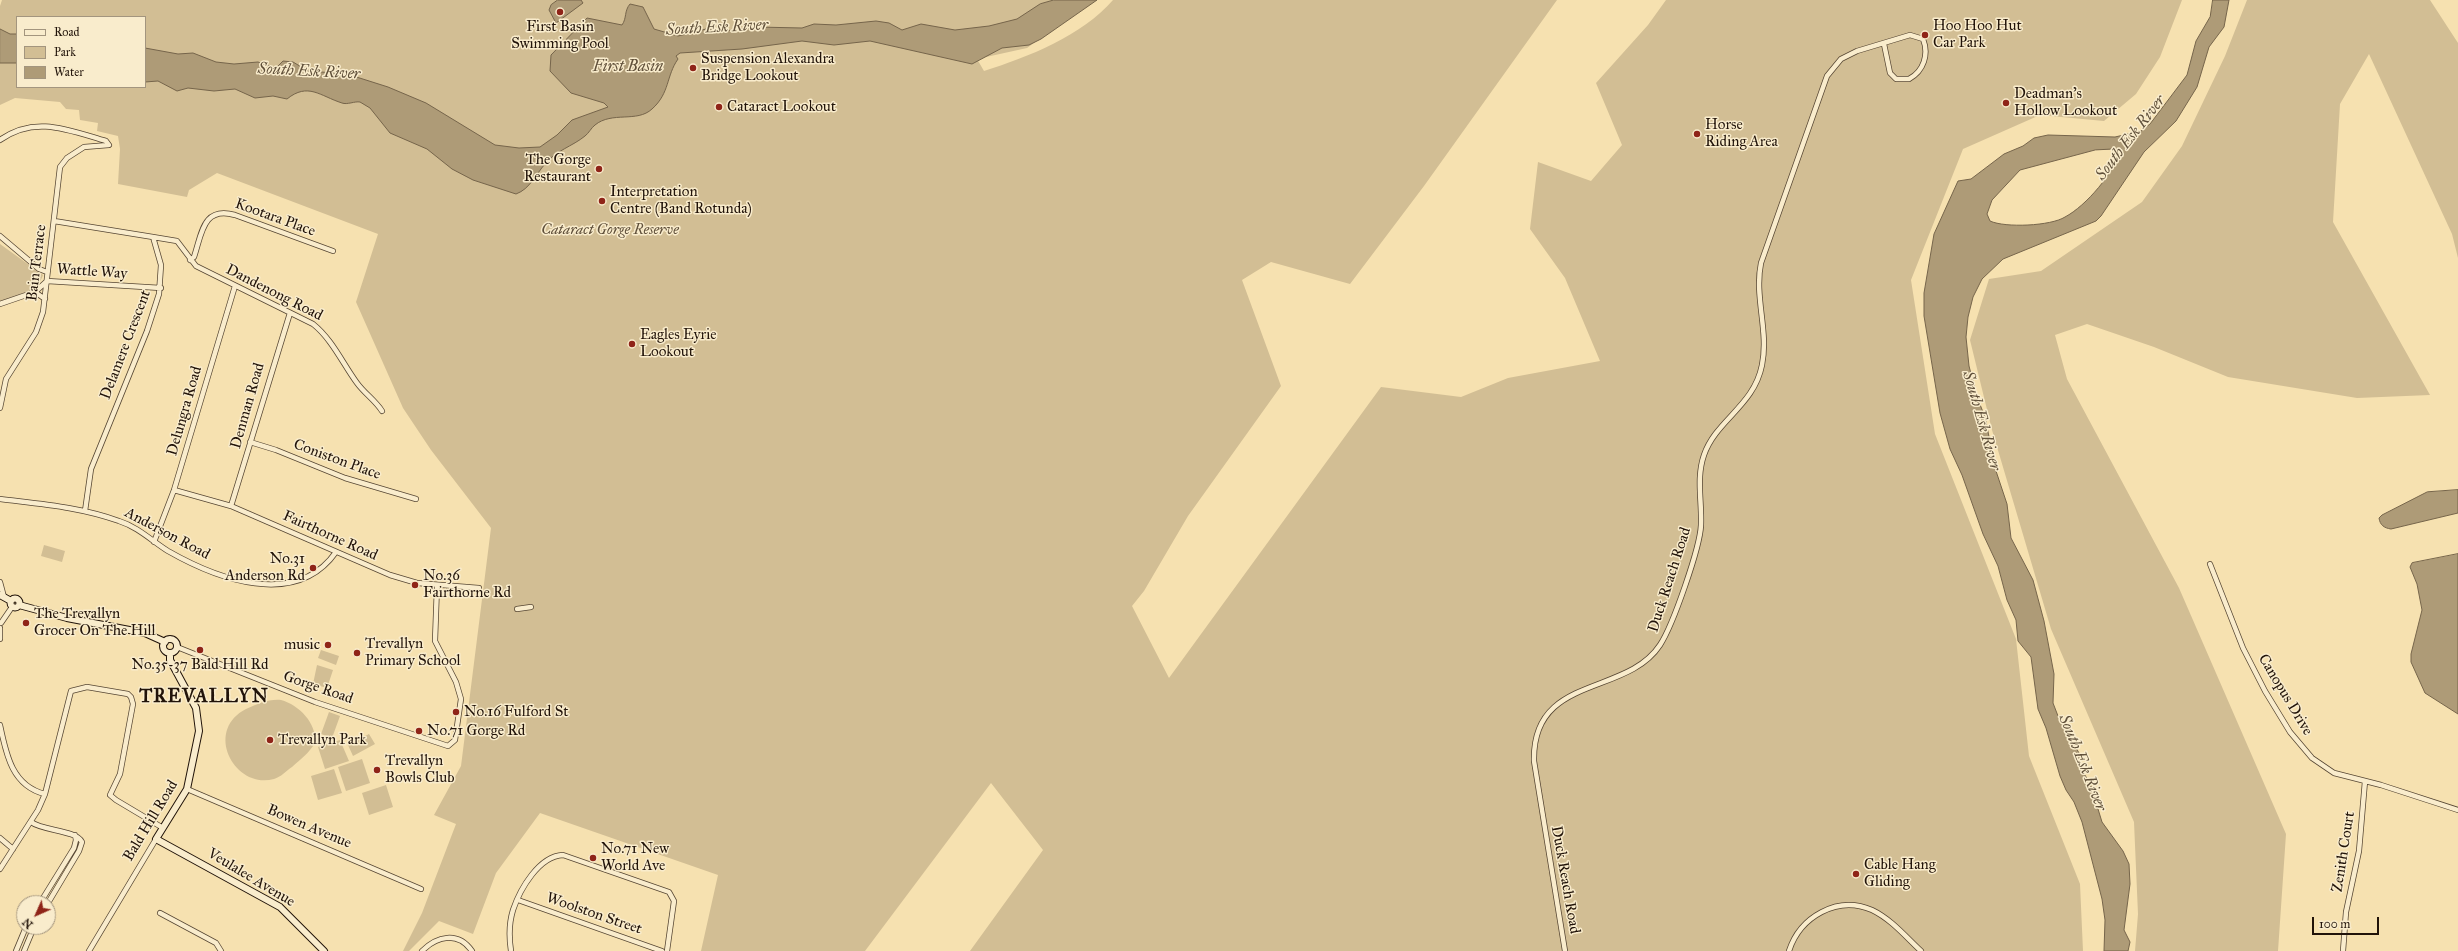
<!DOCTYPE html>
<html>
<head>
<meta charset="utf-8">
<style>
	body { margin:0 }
	#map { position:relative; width:2458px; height:951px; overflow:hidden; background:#f6e1b0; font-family:"IM FELL Great Primer",serif }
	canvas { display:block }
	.legend { position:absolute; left:16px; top:16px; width:130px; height:72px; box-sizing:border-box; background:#f9eccc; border:1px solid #a3957e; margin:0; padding:5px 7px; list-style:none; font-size:12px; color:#211309 }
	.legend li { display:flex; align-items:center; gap:8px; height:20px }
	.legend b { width:20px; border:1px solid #a3957e }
	.north { position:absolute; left:16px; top:895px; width:40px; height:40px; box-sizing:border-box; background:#f9eccc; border:1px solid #a3957e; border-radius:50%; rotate:225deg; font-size:11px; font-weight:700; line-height:16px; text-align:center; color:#211309 }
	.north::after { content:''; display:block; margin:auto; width:14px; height:18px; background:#8f2418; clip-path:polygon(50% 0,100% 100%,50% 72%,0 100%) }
	.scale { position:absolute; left:2312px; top:917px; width:67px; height:18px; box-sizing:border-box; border:2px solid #211309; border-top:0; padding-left:5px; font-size:12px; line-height:14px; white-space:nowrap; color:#211309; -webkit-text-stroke:3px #f9eccc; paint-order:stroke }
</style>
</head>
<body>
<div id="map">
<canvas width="2458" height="951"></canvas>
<ul class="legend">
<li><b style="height:5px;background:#f9eccc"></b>Road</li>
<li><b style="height:11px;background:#d2be94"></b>Park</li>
<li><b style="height:11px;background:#ae9b77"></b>Water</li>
</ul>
<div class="north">N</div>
<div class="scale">100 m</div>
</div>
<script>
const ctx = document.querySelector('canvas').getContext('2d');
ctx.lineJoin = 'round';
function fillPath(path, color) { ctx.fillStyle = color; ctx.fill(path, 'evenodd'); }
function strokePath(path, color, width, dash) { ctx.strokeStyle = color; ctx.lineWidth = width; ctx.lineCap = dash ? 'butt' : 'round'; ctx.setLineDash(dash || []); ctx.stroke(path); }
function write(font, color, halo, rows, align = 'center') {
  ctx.font = font + ' "IM FELL Great Primer",serif'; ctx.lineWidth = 3; ctx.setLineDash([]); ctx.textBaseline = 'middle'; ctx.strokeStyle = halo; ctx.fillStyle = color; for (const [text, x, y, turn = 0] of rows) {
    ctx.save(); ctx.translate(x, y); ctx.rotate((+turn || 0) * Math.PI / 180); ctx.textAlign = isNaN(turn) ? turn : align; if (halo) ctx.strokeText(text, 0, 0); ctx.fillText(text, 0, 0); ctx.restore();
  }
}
const green = new Path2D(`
	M2,0H1094L1027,48L977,59L984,71C1028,57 1082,36 1113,0H1557L1424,186L1350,284L1271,262L1242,280L1281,386L1188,516L1144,591L1132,606L1169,678L1381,387L1461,397L1508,378L1600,361L1565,278L1530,229L1538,162L1591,181L1622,145L1596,83L1648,25L1666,0H2182L2160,57L2136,94L2104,121L2040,115L1963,149L1911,280L1935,434L2016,639L2029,756L2080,884L2083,951H970L1043,850L991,783L865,951H701L718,875L540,813L496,873L473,934L439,921L409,951H403L422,913L456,824L434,815L461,766L491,528L431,450L403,408L356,302L378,234L217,173L189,190L187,197L118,184L120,149L118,136L97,131L98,123L80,120L79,110L66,109L60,102L15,98L0,105V6ZM17,17H145V87H17Z
	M2247,0H2430L2458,43V258L2452,234L2369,54L2340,104L2333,222L2430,395L2357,398L2228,377L2154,347L2087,324L2055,335L2067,379L2179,588L2286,834L2278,951H2135L2138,914L2134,822L2051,629L1992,430L1970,340L1989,279L2041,271L2142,202L2182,146L2225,56Z
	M0,244L43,275C37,293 17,296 0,301Z
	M44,545L65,551L62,562L41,556Z
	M321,650L339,656L336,665L318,658Z
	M317,665L333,670L327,688L313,684Z
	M281,700C299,705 317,723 315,743C309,753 301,759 292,767C286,771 281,777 274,779C235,790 203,731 246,709C258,704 268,699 281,700Z
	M329,712L340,716L332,738L321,734Z
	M369,734L375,744L353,756L348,745Z
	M340,740L349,761L325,769L318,747Z
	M362,759L370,783L346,791L338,767Z
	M334,769L342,793L318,800L311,776Z
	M386,785L393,807L369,815L362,793Z`);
const water = new Path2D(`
	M558,0H581L583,3L556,23L549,10L551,5Z
	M1054,0H1097L1041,39L1029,45L1002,48L972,64L870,41L834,45L802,41L742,49L680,53L676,56L678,59C666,76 670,93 652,109C637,123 612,111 595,125C591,128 589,133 585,136C573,146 555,151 545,164C536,174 530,189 516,194L473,180L452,169L427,149L390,133L370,108L360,102C355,101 347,105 342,103C320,96 308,82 287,99L273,96L255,98L235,89L214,91L188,88L177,91L158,81L145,82V48L178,54L193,53L216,62L234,64L258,62L276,68L283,61L293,62L308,71L347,74L388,87L426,103L495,145L519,148L540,147L557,135L572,120L608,107L604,103L571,93L550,71L551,55L587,18L622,25C627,18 624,11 630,4L643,7L654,29L678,36L706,29L723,31L757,27L802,28L814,24L836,25L876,21L889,23L902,30L921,24L955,30L989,26L1017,19L1040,4Z
	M2213,0H2229L2224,27L2209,47L2197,87L2176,121L2144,152L2101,216L2096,221L2003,259L1982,279L1973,297L1968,317L1966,337L1969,366L1977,397L1985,417L1996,471L2007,504L2011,538L2033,580L2044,621L2054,674L2053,703L2058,716L2079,753V766L2090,783L2102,822L2123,851L2129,864L2130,884L2124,930L2130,942L2128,951H2104L2105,920L2102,899L2082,822L2074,802L2066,790L2060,776L2046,728L2038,709L2031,657L2018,641L2016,620L2007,600L1998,566L1983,534L1962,475L1950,449L1940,413L1924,316V293L1934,234L1958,181L1971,179L2004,154L2023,146L2034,138L2048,135L2115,137L2141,131L2150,124L2187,75L2196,41L2210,17ZM2121,149C2115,172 2086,206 2065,217C2051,226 2005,228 1990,221L1987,214L1992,200L2020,170L2095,150Z
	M0,29L10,34H17V63H0Z
	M2458,490V513L2391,529C2384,528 2380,525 2379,518L2382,515L2427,492Z
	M2458,554V714L2425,693L2411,662V654L2422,610L2417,584L2410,567L2412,563Z`);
const street = new Path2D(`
	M0,140C35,115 68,130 106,141L109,145L84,147L67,158L60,167L43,312L36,332L6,379L0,408
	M54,221L153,237L161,265L159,294L147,331L91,469L85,511
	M0,236L39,269L47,272
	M153,237L177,241L196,266L313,324C332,339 343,364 357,383C365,394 375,400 382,411
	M190,260L194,257C202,233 203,206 235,215L333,251
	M35,292L45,299
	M0,304L35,292L47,281L161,288
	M250,442L276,450L345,478L416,499
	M174,490L231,506L390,575L417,583L479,588
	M0,499C40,504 81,507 119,521C138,527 152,541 168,551C217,579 296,609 336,552
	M231,506L290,313
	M154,542L174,490L235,286
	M2210,564L2243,648L2265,691L2290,732L2312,758L2334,773L2381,785L2458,810
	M0,582L4,597
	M517,609L531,607
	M1,623L12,607
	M0,639V628
	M177,647L315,702L448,746L455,740L461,699L456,682L435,641L437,586
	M0,725C6,754 12,786 45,794L38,810L0,869
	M187,789L421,889
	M45,794L71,691L87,687L128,694L131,697L133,704L120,774L110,795L116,800L163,828
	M31,822C43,831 76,830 82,842L79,851L48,903
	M0,838L13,849
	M518,900L662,951
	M40,903L74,848L76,840L75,835
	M160,913L216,943L221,951
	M16,951L26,927
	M24,951L34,927
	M89,951L156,839
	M422,951C437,936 458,931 472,951
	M511,951C509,938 509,923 513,910C520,889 539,856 563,855L669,892L674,901L667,951
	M1565,951L1534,761C1532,674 1626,697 1660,645C1673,625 1700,548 1701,525C1702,501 1696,478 1704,455C1716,420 1754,406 1762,365C1769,331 1754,297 1761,263L1827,76L1841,59L1857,51L1910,35L1923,39C1929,54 1924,71 1909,79H1896L1890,73L1884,44
	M1789,951C1800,917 1837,895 1872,910C1891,919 1906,937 1921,951
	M2343,951L2346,912L2359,851L2365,781`);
const secondary = new Path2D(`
	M0,595L11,601
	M10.5 603a4.5 4.5 0 1 1 9 0a4.5 4.5 0 1 1-9 0Z
	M19,605L67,618L145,633L165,642
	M163 646a7 7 0 1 1 14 0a7 7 0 1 1-14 0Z
	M170,653V660L196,708L199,731L187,789L156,839L280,907L324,951`);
const markers = [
	[560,12,4,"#8f2418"],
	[1925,35,4,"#8f2418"],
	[693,68,4,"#8f2418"],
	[2006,103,4,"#8f2418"],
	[719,107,4,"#8f2418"],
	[1697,134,4,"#8f2418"],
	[599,169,4,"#8f2418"],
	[602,201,4,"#8f2418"],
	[632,344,4,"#8f2418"],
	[313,568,4,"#8f2418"],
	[415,585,4,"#8f2418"],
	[26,623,4,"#8f2418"],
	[328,645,4,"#8f2418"],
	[200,650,4,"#8f2418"],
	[357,653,4,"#8f2418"],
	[456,712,4,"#8f2418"],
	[419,731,4,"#8f2418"],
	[270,740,4,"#8f2418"],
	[377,770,4,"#8f2418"],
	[593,858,4,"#8f2418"],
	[1856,874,4,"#8f2418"]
];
const poiNames = [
	["Hoo Hoo Hut",1933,26],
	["Car Park",1933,43],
	["First Basin",560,27,"center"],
	["Swimming Pool",560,44,"center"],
	["Suspension Alexandra",701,59],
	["Bridge Lookout",701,76],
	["Deadman's",2014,94],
	["Hollow Lookout",2014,111],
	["Cataract Lookout",727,107],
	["Horse",1705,125],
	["Riding Area",1705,142],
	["The Gorge",591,160,"right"],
	["Restaurant",591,177,"right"],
	["Interpretation",610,192],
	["Centre (Band Rotunda)",610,209],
	["Eagles Eyrie",640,335],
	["Lookout",640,352],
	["No.31",305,559,"right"],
	["Anderson Rd",305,576,"right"],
	["No.36",423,576],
	["Fairthorne Rd",423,593],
	["The Trevallyn",34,614],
	["Grocer On The Hill",34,631],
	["Trevallyn",365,644],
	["Primary School",365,661],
	["music",320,645,"right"],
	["No.35-37 Bald Hill Rd",200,665,"center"],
	["No.16 Fulford St",464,712],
	["No.71 Gorge Rd",427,731],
	["Trevallyn Park",278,740],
	["Trevallyn",385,761],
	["Bowls Club",385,778],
	["No.71 New",601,849],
	["World Ave",601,866],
	["Cable Hang",1864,865],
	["Gliding",1864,882]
];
const streetNames = [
	["Kootara Place",275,218,20],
	["Bain Terrace",37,263,-83],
	["Wattle Way",92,272,4],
	["Dandenong Road",274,293,27],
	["Delamere Crescent",126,345,-69],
	["Denman Road",248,406,-74],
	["Delungra Road",185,411,-74],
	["Coniston Place",337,460,20],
	["Anderson Road",167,534,28],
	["Fairthorne Road",330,536,24],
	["Duck Reach Road",1670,580,-72],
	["Gorge Road",318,688,19],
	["Canopus Drive",2285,695,59],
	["Bald Hill Road",151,821,-59],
	["Bowen Avenue",309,827,23],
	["Zenith Court",2344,852,-81],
	["Veulalee Avenue",251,878,31],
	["Duck Reach Road",1565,880,80],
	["Woolston Street",594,914,19]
];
const parkNames = [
	["Cataract Gorge Reserve",610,230]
];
const waterNames = [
	["South Esk River",717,28,-3],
	["First Basin",628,67],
	["South Esk River",309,72,3],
	["South Esk River",2131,138,-52],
	["South Esk River",1981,421,74],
	["South Esk River",2082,763,68]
];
const districtNames = [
	["TREVALLYN",204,697]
];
fillPath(green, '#d2be94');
fillPath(water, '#ae9b77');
strokePath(water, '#76654b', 1);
strokePath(street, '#564633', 6);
strokePath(secondary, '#211309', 8);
strokePath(street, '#f9eccc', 4.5);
strokePath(secondary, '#f9eccc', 6);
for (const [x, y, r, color] of markers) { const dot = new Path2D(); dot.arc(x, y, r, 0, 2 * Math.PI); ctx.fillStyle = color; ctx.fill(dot); strokePath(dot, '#f9eccc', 1.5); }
write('15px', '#211309', '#f9eccc', poiNames, 'left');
write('15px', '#211309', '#f9eccc', streetNames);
write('italic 15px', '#5f4f3a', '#f9eccc', parkNames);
write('italic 16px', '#60503a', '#f9eccc', waterNames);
ctx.letterSpacing = '1px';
write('bold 19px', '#211309', '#f9eccc', districtNames);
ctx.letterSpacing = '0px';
</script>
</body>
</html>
